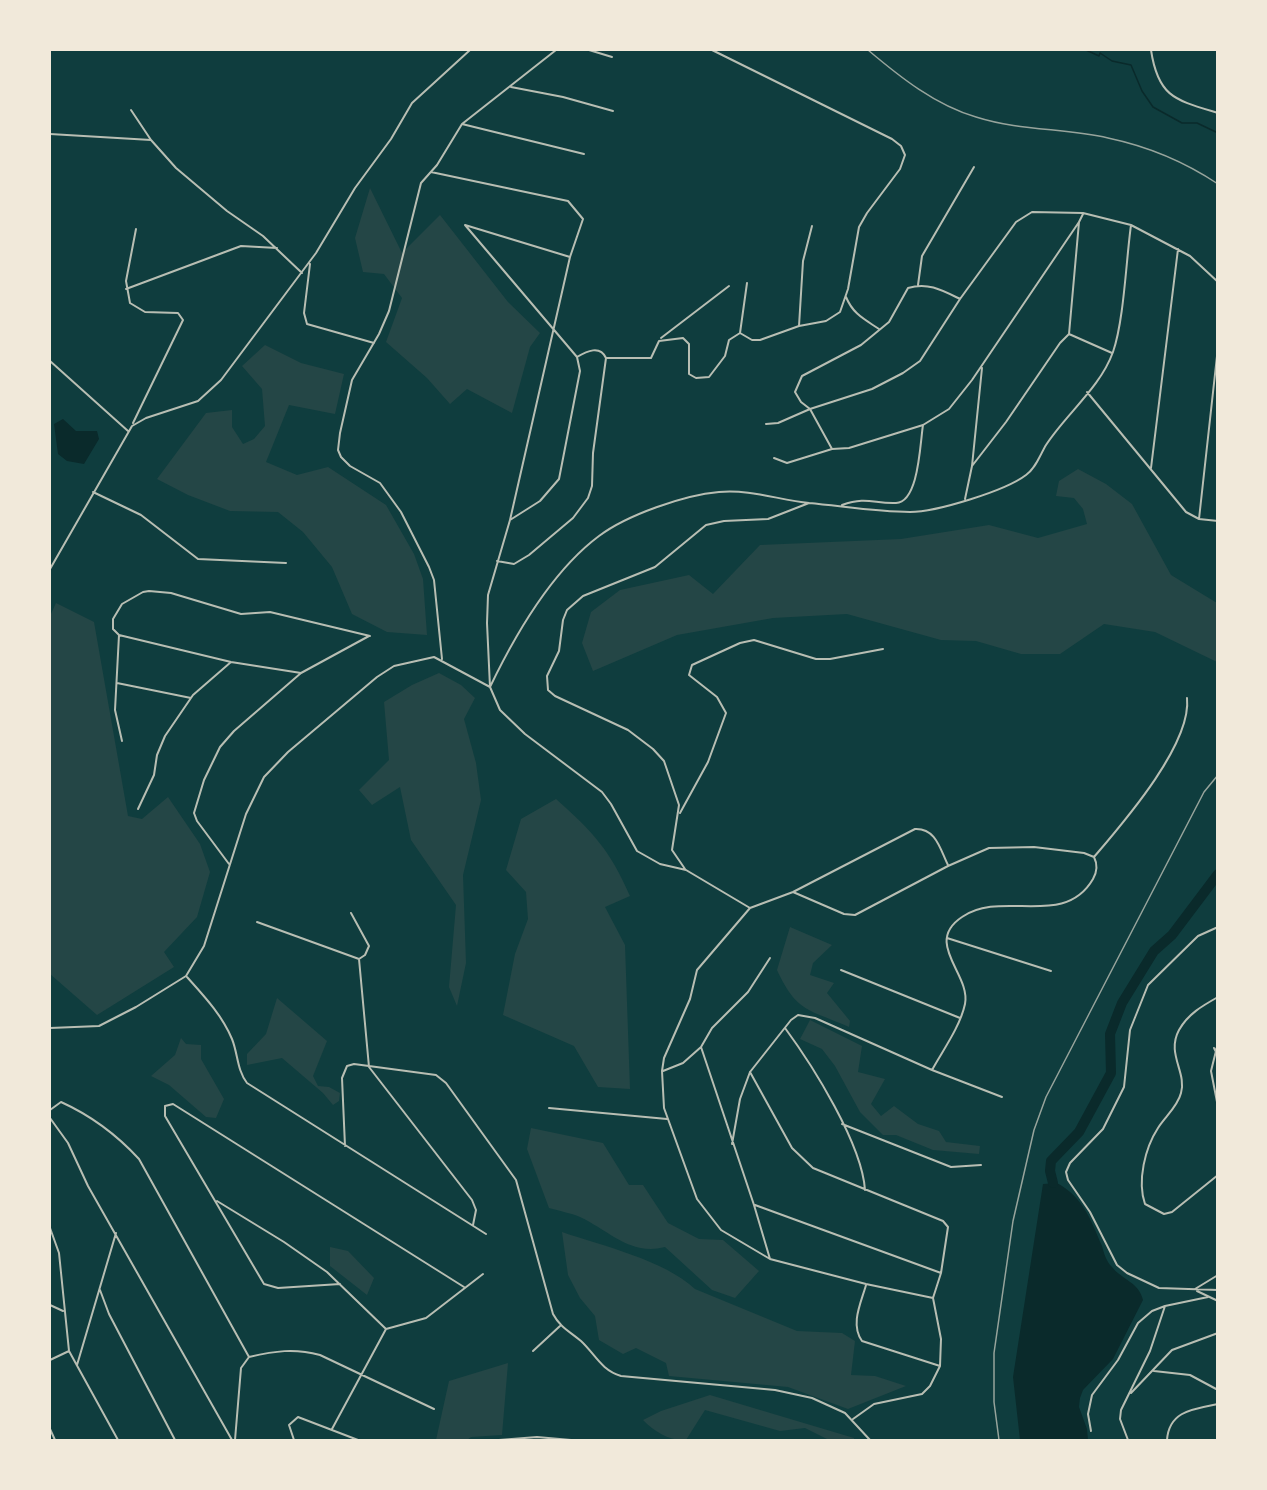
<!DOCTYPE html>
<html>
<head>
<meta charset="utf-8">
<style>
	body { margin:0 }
	#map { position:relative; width:1267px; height:1490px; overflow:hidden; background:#0f3d3e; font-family:"Source Serif 4",serif }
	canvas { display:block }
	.frame { position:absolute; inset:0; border:51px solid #f1e9da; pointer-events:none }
</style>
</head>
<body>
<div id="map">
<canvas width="1267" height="1490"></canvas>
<div class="frame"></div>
</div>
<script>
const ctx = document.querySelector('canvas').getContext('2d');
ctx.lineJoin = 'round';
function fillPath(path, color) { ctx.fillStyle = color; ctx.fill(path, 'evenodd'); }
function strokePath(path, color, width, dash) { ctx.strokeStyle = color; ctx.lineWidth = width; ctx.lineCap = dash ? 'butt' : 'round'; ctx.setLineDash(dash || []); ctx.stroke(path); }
const green = new Path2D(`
	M370,188L402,253L440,215L508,302L540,333L530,347L512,413L467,389L450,404L427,378L386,342L402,298L384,274L363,272L355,238Z
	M265,345L301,363L344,374L335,414L289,405L266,462L297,475L328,467L386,505L414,554L423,579L427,635L387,632L352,614L332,567L303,532L278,512L230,511L188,495L157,479L206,413L232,410V427L243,444L254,439L265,426L262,389L242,366Z
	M1078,469L1106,484L1132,504L1171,575L1217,603V662L1155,632L1104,624L1060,654H1021L976,641L941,640L847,614L773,618L677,635L593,671L582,643L591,612L620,590L689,575L713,594L760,545L901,539L989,525L1038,538L1087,524L1083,509L1074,498L1056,496L1059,481Z
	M56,603L94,622L128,816L142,819L168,797L200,844L210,872L197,917L164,952L174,967L97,1015L50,974V616Z
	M439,673L461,685L475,698L464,719L476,763L481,800L463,875L466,963L457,1006L449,987L456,905L411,840L400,787L372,805L359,790L389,760L384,702L412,685Z
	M556,799C593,832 610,850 630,896L605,907L625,945L630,1089L598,1087L574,1046L503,1015L515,954L528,919L526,892L506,870L521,819Z
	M790,927L832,945L813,963L810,975L834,983L827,993L850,1021L849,1027C809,1009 797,1013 777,970Z
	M277,998L327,1041L313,1076L318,1086L329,1087L340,1093L339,1101L333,1105L323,1093L282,1058L247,1065V1054L266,1034Z
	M810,1020L862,1046L858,1072L885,1079L871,1104L881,1116L894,1106L918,1124L939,1131L946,1142L980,1146L979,1154L933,1150L896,1135H883L860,1112L835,1066L822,1049L800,1039Z
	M181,1038L186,1044L201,1045V1059L224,1099L216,1118L206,1117L169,1085L151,1076L175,1055Z
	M531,1128L603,1143L629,1185H643L668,1223L699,1239L723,1240L759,1271L735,1298L712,1290L665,1247C630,1256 610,1231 580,1217C571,1213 559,1211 549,1208L527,1149Z
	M562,1232C603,1246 664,1260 695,1289L797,1331L842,1333L855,1341L851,1375L875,1376L906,1386L848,1409L788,1387L669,1376L666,1363L636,1348L623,1354L599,1340L595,1316L580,1298L568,1275Z
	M330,1247L348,1251L374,1278L367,1295L330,1266Z
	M508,1363L502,1435L471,1437L467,1440H436L449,1381Z
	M710,1395L854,1438V1440H829L805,1428L780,1431L705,1410L686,1440C669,1441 655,1432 643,1420L661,1411Z`);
const water = new Path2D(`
	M63,419L76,431H97L99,439L84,464L67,461L58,454L54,424Z
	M1057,1183C1083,1197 1091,1220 1102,1246C1104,1253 1106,1261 1112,1267C1122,1280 1139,1282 1143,1300L1113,1359L1083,1390L1080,1398L1079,1407L1087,1429L1088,1440H1020L1013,1377L1043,1184Z`);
const stream = new Path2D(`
	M1086,50L1099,56L1100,53L1112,61L1131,65L1142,91L1153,107L1182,123H1197L1218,133`);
const river = new Path2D(`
	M1053,1183L1050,1171L1051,1161L1079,1132L1111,1073L1110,1034L1122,1003L1154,951L1172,935L1218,874`);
const minor = new Path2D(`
	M589,50L612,57
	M712,50L892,139L901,146L905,155L900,169L867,213L859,227L848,289L840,312L826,321L799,326L760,340H752L740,333
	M1151,50C1158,97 1175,100 1218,113
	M511,87L563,97L613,111
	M131,110L151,140L176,168L227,211L263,236L302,273
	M462,124L584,154
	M50,134L151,140
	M431,172L568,201L583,219L570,257L510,520
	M465,225L577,357L580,371L559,479L540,501L510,520L488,595L487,623L490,687L500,710L525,734L602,792L611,804L637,851L660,864L686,870L750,908
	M465,225L570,257
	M310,264L304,313L307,324L374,343
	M918,285L922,256L974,167
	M126,289L241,246L277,248
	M846,297C853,314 864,319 879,329
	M799,326L803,261L812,226
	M740,333L747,283
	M1069,334L1112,353
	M661,338L729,286
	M606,358H651L659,341L683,338L689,344V374L696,378L709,377L725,356L729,340L740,333
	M50,361L128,431
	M1087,392L1186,512L1199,519L1218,521
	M133,423L183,320L178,313L145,312L130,303L126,281L136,229
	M766,424L778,423L810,409L872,389L903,373L920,361L960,299L1016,222L1032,212L1083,213L1131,225L1190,256L1218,282
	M832,449L810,409L801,402L795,392L802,376L861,345L889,322L908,288C928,282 942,290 960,299
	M774,458L787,463L832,449L849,448L923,425L949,409L972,380L1079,222
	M972,466L1006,422L1060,343L1069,334L1079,222L1083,214
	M1151,468L1178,249
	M93,492L141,515L198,559L286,563
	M965,499L972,466L982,368
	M842,505C867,496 874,504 896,503C919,502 920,443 923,425
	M1199,519L1218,347
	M497,561L514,564L529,555L573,518L588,498L592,486L593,453L606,358C600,345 587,351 577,357
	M50,569L132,426L146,418L198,401L221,380L316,253L355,188L391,139L412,103L470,50
	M119,635L231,662L301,673
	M442,659L434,580L429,567L401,512L380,483L350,466L341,457L338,450L340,433L352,380L379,334L389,311L421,183L437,165L462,124L556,50
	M117,683L191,698
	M490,687C515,635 552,571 599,536C627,515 684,495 719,492C750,489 779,500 809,503C842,506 877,512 910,512C936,512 1005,491 1026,475C1036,468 1040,455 1046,445C1066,414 1100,388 1113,352C1124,320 1126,261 1131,225
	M122,741L115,710L119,635L113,629V619L122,604L143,592L149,591L171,593L241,614L270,612L370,636
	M138,809L154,775L157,755L165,736L193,695L231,662
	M680,813L708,762L726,713L717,697L689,675L692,665L740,643L754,640L816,659H830L883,649
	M1094,857C1123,823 1192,744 1187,698
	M229,864L197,821L194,813L204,780L220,747L234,731L301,673L369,636
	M685,869L672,850L679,805L664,761L653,749L628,730L555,696L548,690L547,676L559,651L563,620L567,610L583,596L655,567L706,525L724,521L768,519L809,503
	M793,892L844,914L855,915L948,866L989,848L1034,847L1084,853L1094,857
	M750,908L697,970L690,999L664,1058L662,1071L664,1108L697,1199L721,1230L770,1259L866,1284L933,1298
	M750,908L793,892L915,829C936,828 940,849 948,865
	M257,922L359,959L365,955L369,946L351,913
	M1218,927L1198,936L1148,985L1130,1030L1124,1087L1103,1129L1070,1163L1066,1172L1068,1180L1090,1212L1117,1265L1127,1273L1159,1288L1218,1290
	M947,938L1051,971
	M359,959L369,1067
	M841,970L960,1018
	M187,977C204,996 222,1015 232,1039C238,1054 237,1070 247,1083L486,1234
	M1218,997C1202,1006 1188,1014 1179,1030C1166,1054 1187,1072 1181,1093C1178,1106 1165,1117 1158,1128C1145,1148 1137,1181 1145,1204L1164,1214L1172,1212L1218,1175
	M50,1028L99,1026L136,1007L186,976L204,946L246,814L264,777L288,752L377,677L394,666L434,657L490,687
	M785,1028C813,1066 862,1144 865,1190
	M1218,1043L1211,1071L1218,1107
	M701,1047L754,1205L770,1259
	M1214,1048L1218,1056
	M369,1067L472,1200L476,1210L473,1225
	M932,1070C943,1050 960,1027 965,1004C971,974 923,943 962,917C1002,889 1064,929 1093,879C1097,872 1098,865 1094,857
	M663,1071L683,1063L701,1047L712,1028L748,992L770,958
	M750,1072L792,1148L813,1168L943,1221L948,1227L941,1273L933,1298L941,1339L940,1366L930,1386L922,1394L874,1404L853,1419
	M549,1108L667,1119
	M50,1110L61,1102C92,1116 116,1134 139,1159L249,1357
	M50,1118L68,1143L88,1186L232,1440
	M842,1124L951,1167L981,1165
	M732,1144L740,1099L750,1072L791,1020L798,1015L815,1018L932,1070L1002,1097
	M345,1146L342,1078L347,1066L354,1064L436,1075L446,1083L516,1180L553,1314C560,1327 569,1331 581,1341C595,1354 601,1370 621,1376L775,1390L812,1398L845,1413L870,1440
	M217,1201L284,1242L327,1272L386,1329
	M755,1205L941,1273
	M50,1228L59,1253L69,1351L118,1440
	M340,1284L278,1288L264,1284L165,1116V1106L173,1104L464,1287
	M866,1285C861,1303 850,1324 862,1341L940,1366
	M1195,1289L1218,1275
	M100,1290L109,1314L175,1440
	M1197,1291L1218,1301
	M50,1305L63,1311
	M533,1351L560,1326
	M249,1357C275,1351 294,1348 320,1355L434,1409
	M50,1360L69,1351
	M77,1365L116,1233
	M1154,1371L1190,1375L1218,1390
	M1131,1393L1172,1350L1218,1333
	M50,1429L55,1440
	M332,1429L386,1329L426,1318L483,1274
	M1091,1431L1088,1414L1092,1395L1118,1360L1138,1323L1152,1311L1165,1306L1208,1297
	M235,1440L241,1368L249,1357
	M294,1440L289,1425L298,1417L358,1440
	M499,1440L537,1437L571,1440
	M1128,1440L1120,1419L1121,1410L1150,1351L1165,1306
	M1167,1440C1169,1411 1193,1409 1218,1404`);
const rail = new Path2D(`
	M868,50C900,77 935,105 976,117C1020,131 1065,128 1108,138C1146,146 1185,162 1218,184
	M999,1440L994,1402V1353L1013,1221L1034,1130L1046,1097L1204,792L1218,775`);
fillPath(green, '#244646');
fillPath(water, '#0a2a2b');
strokePath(stream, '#0a2a2b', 1.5);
strokePath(river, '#0a2a2b', 10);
strokePath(minor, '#b8beb3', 2);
strokePath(rail, '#97a49c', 1.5);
</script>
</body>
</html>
